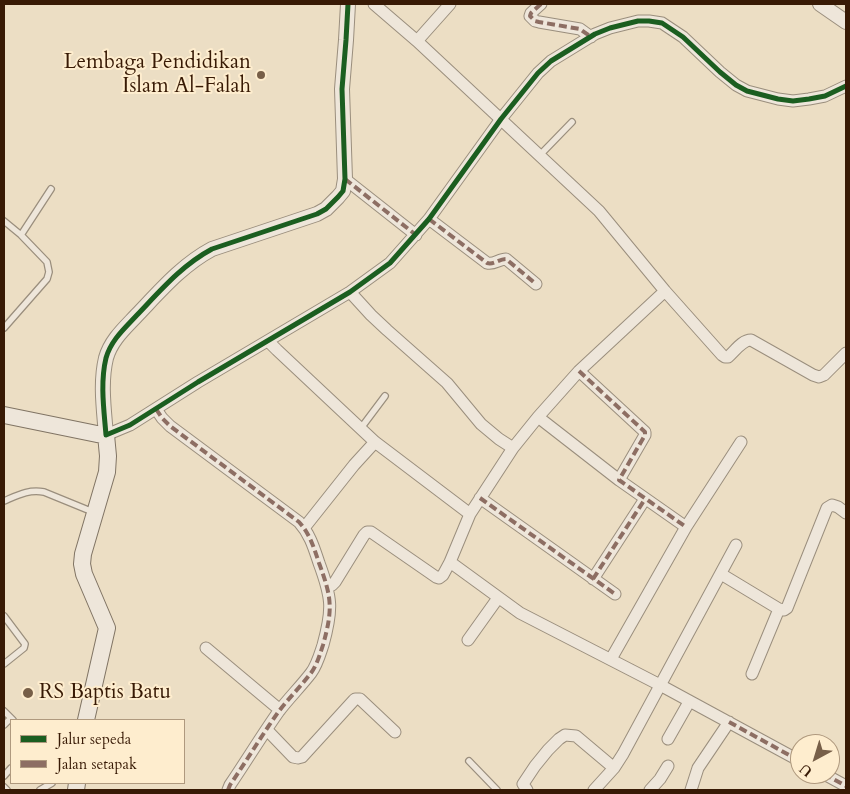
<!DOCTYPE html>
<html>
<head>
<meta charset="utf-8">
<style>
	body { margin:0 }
	#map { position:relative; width:850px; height:794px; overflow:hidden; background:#ecdec4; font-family:Cardo,serif }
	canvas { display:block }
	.frame { position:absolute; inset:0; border:5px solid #381a05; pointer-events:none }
	.legend { position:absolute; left:10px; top:719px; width:175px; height:65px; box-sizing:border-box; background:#feedce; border:1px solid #af997e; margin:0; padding:6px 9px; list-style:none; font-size:15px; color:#381a05 }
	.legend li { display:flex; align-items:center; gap:10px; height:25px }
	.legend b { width:25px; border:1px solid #af997e }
	.north { position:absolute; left:790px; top:734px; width:50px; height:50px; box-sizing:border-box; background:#feedce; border:1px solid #af997e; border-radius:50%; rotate:219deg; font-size:14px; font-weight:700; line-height:20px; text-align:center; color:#381a05 }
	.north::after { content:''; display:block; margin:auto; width:18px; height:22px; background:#775f48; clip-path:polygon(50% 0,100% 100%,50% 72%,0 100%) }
</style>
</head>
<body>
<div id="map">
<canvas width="850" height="794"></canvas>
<div class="frame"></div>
<ul class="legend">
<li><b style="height:6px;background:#1b5e20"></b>Jalur sepeda</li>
<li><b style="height:6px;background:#8d6e63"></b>Jalan setapak</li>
</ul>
<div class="north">U</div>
</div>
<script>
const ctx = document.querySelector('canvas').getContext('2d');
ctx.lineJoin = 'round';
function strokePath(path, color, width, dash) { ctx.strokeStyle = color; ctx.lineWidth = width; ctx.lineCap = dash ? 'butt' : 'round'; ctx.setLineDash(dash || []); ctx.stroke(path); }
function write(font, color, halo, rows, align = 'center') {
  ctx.font = font + ' Cardo,serif'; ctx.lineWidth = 4; ctx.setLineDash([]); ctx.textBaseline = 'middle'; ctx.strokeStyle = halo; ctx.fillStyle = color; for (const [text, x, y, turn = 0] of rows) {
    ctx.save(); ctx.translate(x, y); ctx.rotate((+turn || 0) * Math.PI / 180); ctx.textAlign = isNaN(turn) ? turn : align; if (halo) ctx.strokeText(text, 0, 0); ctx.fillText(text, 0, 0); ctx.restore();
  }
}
const service = new Path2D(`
	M540,155L572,122
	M4,221L21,235L47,262L49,272L47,279L4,328
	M21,235L51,189
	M361,428L385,396
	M4,501C18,495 29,489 44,492L93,512
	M4,616L25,644L24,648L4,664
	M4,711L13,720
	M4,725L11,718
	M469,761L497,790
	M4,776L11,768
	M4,787L7,790
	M40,790L52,783`);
const minor = new Path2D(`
	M374,4L417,41L599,211L665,291L722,355L725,357H728C735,351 742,340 751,340L813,375L819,377L824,375L846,353
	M541,4L531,13L530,16L535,21L539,22L580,29L591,37
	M417,41L450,4
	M345,179L416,235
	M429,219L487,263C494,265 499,259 506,259L536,284
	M350,292L371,315L387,330L447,383L481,424L499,439L513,448
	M268,341L277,350L375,442L470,514
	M579,371L645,432V435L619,480
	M156,409L162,418L170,426L299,522C310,534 314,548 319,563C332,598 333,609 323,645C320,654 317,665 311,673C301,686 289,698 279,711C262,735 247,760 230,785L228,790
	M538,417L619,480L686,527
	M106,435L130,425L198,382L350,292L390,263L429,219L501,119L538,73L551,61L595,34L610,28L638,21H649L662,23L683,37L720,72L736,85L747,91L778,99L793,101L809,99L825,96L846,86
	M480,498L615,594
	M304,528L354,465L375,442
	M450,562L520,613L660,685L800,761
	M721,574L779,609L784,610L787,608L827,508L832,505L838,507L846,513
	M593,579L645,499
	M328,587L332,585L335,582L364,535L367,532H371L436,577L439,578L443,575L450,562L470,514L513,448L538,417L579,371L665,291
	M468,640L498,598
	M206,648L280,710
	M611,659L686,527L741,442
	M752,674L779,609
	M267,730L293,757L298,758L302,757L354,700L355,699H360L395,732
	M668,739L689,702
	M824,774L846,786
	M527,790L523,784L535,766L548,750L559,739L565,735L576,736L614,768
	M594,790L614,768L623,754L736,545
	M650,790L660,779L668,766
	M691,790L698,768L729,722`);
const tertiary = new Path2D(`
	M820,4L846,22
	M106,435C104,410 100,383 106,358C111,340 125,328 137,315C160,291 182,265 212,249L317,214L326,209L338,197L343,191L345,179L342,89L346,40L348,4`);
const secondary = new Path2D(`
	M4,415L97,434L106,435L108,456L107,472L83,554L82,564L84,574L107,628L86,720
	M76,790L77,783`);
const quiet = new Path2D(`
	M541,4L531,13L530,16L535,21L539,22L580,29L591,37
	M345,179L416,235
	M429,219L487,263C494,265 499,259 506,259L536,284
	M579,371L645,432V435L619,480L686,527
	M156,409L162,418L170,426L299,522C310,534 314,548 319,563C332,598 333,609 323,645C320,654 317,665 311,673C301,686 289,698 279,711C262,735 247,760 230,785L228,790
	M480,498L615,594
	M593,579L645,499
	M729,722L800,761
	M824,774L846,786`);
const cycleway = new Path2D(`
	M348,4L346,40L342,89L345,179L343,191L338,197L326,209L317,214L212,249C182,265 160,291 137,315C125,328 111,340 106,358C100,383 104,410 106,435L130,425L198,382L350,292L390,263L429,219L501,119L538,73L551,61L595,34L610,28L638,21H649L662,23L683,37L720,72L736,85L747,91L778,99L793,101L809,99L825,96L846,86`);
const markers = [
	[261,75,5,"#775f48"],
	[28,693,6,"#775f48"]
];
const poiNames = [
	["Lembaga Pendidikan",251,63],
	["Islam Al-Falah",251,87],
	["RS Baptis Batu",39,693,"left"]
];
strokePath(service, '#9a8e7d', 8);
strokePath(minor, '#9a8e7d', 13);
strokePath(tertiary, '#9a8e7d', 16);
strokePath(secondary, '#807464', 18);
strokePath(service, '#eee6da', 5.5);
strokePath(minor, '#eee6da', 11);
strokePath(tertiary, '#eee6da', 14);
strokePath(secondary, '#eee6da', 16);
strokePath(quiet, '#8d6e63', 4, [8, 4]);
strokePath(cycleway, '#1b5e20', 5);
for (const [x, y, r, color] of markers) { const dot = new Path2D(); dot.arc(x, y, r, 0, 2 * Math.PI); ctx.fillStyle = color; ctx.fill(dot); strokePath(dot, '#feedce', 2); }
write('21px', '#381a05', '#feedce', poiNames, 'right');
</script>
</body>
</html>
